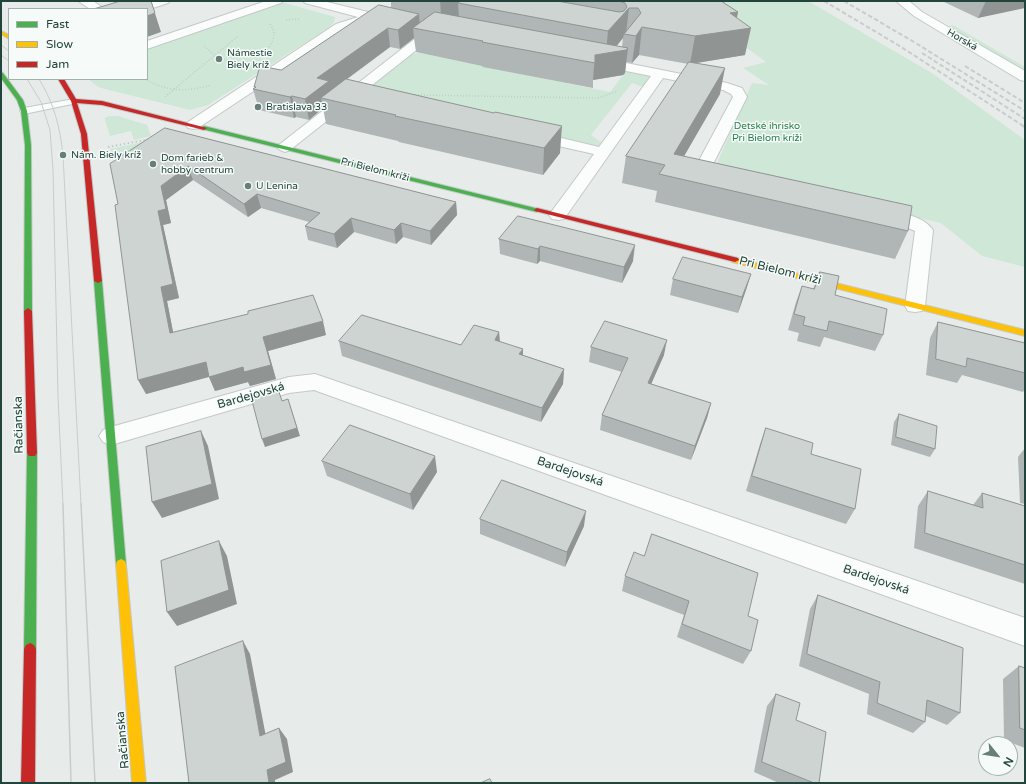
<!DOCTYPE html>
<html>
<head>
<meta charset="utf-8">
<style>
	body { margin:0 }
	#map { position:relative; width:1026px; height:784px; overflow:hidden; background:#e7ecea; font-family:"Varela Round",sans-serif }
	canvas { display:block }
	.frame { position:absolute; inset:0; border:2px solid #21443c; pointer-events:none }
	.legend { position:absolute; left:8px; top:8px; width:140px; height:72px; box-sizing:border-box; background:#f6fbf9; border:1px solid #a1b2ad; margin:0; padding:5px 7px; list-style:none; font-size:12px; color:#21443c }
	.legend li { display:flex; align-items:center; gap:8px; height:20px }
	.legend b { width:20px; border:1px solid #a1b2ad }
	.north { position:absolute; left:978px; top:736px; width:40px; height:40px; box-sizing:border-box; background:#f6fbf9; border:1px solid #a1b2ad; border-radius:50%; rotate:120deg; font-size:11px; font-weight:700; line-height:16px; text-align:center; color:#21443c }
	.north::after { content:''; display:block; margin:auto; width:14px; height:18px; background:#667f79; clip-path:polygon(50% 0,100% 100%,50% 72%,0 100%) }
</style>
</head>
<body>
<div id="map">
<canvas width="1026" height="784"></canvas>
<div class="frame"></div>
<ul class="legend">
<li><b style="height:5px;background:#4caf50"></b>Fast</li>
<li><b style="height:5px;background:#ffc107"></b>Slow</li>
<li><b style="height:5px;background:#c62828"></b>Jam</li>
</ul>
<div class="north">N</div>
</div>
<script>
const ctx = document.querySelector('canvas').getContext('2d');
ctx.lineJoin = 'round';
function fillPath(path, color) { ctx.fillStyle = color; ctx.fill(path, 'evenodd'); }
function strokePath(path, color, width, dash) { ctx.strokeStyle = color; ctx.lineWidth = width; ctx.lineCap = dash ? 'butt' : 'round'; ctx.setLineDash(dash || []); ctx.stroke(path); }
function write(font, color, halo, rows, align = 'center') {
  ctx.font = font + ' "Varela Round",sans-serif'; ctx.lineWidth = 3; ctx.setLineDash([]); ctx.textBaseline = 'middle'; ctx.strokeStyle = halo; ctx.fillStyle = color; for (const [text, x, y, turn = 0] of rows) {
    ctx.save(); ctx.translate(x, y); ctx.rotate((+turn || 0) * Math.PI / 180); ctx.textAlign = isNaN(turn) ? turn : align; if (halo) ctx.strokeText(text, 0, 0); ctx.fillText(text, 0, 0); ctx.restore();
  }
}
const green = new Path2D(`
	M696,1H808L932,73L1025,140V267L982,256L941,223L718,172L715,168L752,83L769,85L743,68L766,62L717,26Z
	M280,3H285L335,17L334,22L330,27L208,105L190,110L105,89L98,87L88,79H147V48Z
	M953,25L1025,67V73L945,27Z
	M419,53L610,92L623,75L603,71L607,66L652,74L643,87L632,83L591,135L602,143L598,147L363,93L412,54Z
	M109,116H118L147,125L151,136L134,140L131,131L110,136L105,120V118Z
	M143,142H149L144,150L111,156L110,149Z`);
const pathFar1 = new Path2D(`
	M286,20L301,19
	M204,46L215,56L241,66
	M269,47C275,39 276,32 270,24
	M145,79C167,92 187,92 211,85
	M415,95L598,98L618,91
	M165,97L238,36`);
const path = new Path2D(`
	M108,147L150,139`);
const lane = new Path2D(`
	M74,99L78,101L77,103L24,114L20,111L24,108Z`);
const street = new Path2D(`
	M78,1H93L105,9H90Z
	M152,1H170L168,3L147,10L132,9L134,7Z
	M266,1H283L281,3L147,49V41Z
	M303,1H323L397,19L399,22L397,25L393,26L371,20L350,27L198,128L193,129L188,128L186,125L188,122L336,24L358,17L305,3Z
	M896,1H909L922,12L1025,71V81L1020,80L914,16Z
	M434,26L438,27L440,30L438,33L290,150L285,152L280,150L277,147L280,144L430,27Z
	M596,57L727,83L742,88L747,97L711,168L714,172L726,175L728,178L726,181L720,183L702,178L695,168L733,97L731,94L723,90L663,78L564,219L558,220L552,219L549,215L594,154L527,139L524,136L527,133L532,131L599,147L651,76L591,64L590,61L591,58Z
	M881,210C898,213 922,214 933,230L925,306L922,311L915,312L908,311L905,306L915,231L899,224L875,219L872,215L875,211Z
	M315,374L1025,618V646L314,390L289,393L111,445L103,442L99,436L103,430L111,427L289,377Z`);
const fast = new Path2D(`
	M1,72L3,73L23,100L27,111L31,145L32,311L28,314L24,311L25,145L21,111L17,100L1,78Z
	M204,126L539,209L540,210L537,212L202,129V127Z
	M95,279H98L102,281L126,564L125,567L121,569L117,567L116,564L94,281Z
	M32,449L35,450L37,453L36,649L34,653L30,655L26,653L24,649L27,453L29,450Z`);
const slow = new Path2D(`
	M1,31L9,35V39L1,34Z
	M732,258H735L1025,330V336L732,262Z
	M121,559L125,561L126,564L146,783H132L116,564L117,561Z`);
const jam = new Path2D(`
	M58,79H64L76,99L102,101L207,128L204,130L102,105L77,103L87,134L102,281L98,283L94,281L81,134L71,101Z
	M537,208L738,258L739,260L735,262L535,211L534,210Z
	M28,308L32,311L37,453L35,456H29L27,453L24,311Z
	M30,643L34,645L36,649L35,783H21L24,649L26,645Z`);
const tramFar1 = new Path2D(`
	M1,45L9,51
	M1,55L9,61
	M27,79L41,102L50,130L53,170L58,396L63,505
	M39,79C54,103 60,127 63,155L81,505`);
const tram = new Path2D(`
	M63,504L71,783
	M81,504L95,783`);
const railFar1 = new Path2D(`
	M824,1L898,45L1025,127
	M844,1L914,42L1025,111
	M922,53L1025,119
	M965,66L1025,103`);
const rail = new Path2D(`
	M1023,126L1025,127`);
const wall = new Path2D(`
	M391,1H721L738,12L737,18L745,55L696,63L720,94L684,156L908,231L895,259L655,202L657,191L622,183L626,156L688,64L639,55L632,63L626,62L625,73L623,75L593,80V88L483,67L482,66L416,52L414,38L400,49L390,47L346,80L560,153L543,175L399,142L398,141L326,124L323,108L309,120L296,117L294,118L259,110L253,89L255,88L254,87L281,70L391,8ZM623,38L622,47L617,46Z
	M942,1H1025L978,18Z
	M165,128L456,202L457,215L431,245L403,237L396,244L354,232L337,248L308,240L305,226L309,222L261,208L248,217L193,180L166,200L171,223L163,225L179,298L167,301L173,332L326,335L268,351L276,379L250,386L248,382L215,391L209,377L146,394L118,204Z
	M499,239L633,261L622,283L540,261L537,264L500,254Z
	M820,272L835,295L883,335L875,351L824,337L820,347L797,341L799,333L788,330L796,302L802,286L813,289Z
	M751,274L746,290L738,313L670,295L673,279Z
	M938,322L1025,343V389L1023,392L962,375L957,383L926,375L930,338Z
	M499,332L500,342L523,355L564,369L563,384L541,422L342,356L339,341L461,345Z
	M591,347L664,355L651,384L711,403L707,418L691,460L600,430L602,415L622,372L589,362Z
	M899,414L935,449L930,457L891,445L894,422Z
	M766,428L811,454L855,509L846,524L746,491L760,444Z
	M1025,448V504L1020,503L1018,457Z
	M322,461L437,472L413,510L327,476Z
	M928,491L973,505L982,493L1025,506V584L914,548L918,506Z
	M480,519L584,526L565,567L480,534Z
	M625,576L748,616L751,651L743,664L677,637L684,615L622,591Z
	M818,595L960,713L947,725L926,716L925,722L913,733L867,714L869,694L799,666L810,609Z
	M1019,666L1025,668V748L1004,740L1003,679Z
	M776,694L796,720L819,783H779L754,772L767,706Z`);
const shadedWall = new Path2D(`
	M151,1L161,32L147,37V16Z
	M440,1H486L458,3L459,17L442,26Z
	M986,1H1025V8L978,18Z
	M629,8L626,34H624L623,38L611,52L628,48L625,73L623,75L593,80L595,55L606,53L608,31Z
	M738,12L734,30L751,28L745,55L690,64L695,36L730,13Z
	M419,14L420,29L413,28L414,38L400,49L398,30Z
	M642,27L639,55L632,63L636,36Z
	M388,28L390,47L321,98L323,108L309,120L305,99L317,78Z
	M725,68L720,94L672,177L674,154Z
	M292,96L296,117L294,118L290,97Z
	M562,126L560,153L543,175L544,148Z
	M188,166L193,180L166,200L171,223L163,225L179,298L167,301L176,347L170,333L161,287L158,211L161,186Z
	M257,194L261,208L248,217L244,204Z
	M456,202L457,215L431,245L430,231Z
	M351,218L354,232L337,248L334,234Z
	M401,223L403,237L396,244L394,230Z
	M635,245L633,261L622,283L624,267Z
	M540,246V261L537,264L538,249Z
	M751,274L746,290L738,313L742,297Z
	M323,321L326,335L268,351L276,379L250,386L248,382L215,391L209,377L243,367L263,337Z
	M499,332L500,346L495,340Z
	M667,340L664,355L645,398L648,383Z
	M523,349V363L519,354Z
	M206,362L212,376L146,394L138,380Z
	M564,369L563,384L541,422L542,408Z
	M288,399L300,436L265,447L262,439Z
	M711,403L707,418L691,460L695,446Z
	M201,431L208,446L219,499L162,518L152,502Z
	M435,456L437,472L413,510L410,494Z
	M586,511L584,526L565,567L567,552Z
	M219,541L227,556L237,604L177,626L167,612Z
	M243,641L250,654L268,747L260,736Z
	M279,728L287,739L293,772L275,780V783H269L267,770Z`);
const building = new Path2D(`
	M121,1H151L155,13L147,16V9H94Z
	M461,1H557L619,12L624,11L627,7L625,3L619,1H721L738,12L730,13L751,28L695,36L642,27L636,36L624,34L641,13L638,8H629L608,31L458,3Z
	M379,5L419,14L398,30L388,28L317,78L329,81L305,99L292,96L290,97L253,89L256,87H254L260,66L281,70Z
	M435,12L628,48L626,50L595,55V63L482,42L483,41L413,28Z
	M689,62L725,68L674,154L912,206L908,231L659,174L665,165L626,156Z
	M346,79L494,113L495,112L562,126L544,148L395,116L396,115L321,98Z
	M165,128L456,202L430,231L401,223L394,230L351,218L334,234L305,226L320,213L257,194L244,204L188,166L161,186L166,209L158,211L173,284L161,287L170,333L248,314V311L313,295L323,321L263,337L271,365L244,372L243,367L209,377L206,362L138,380L115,205L118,204L110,164Z
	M518,216L635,245L624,267L540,246L538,249L499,239Z
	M683,257L751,274L742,297L673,279Z
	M820,272L839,276L835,295L887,309L883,335L829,321L827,331L803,325L805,317L794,314L802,286L814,289Z
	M362,315L461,345L474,325L499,332L495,340L523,349L519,354L564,369L542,408L339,341Z
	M605,321L667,340L648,383L711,403L695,446L602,415L628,358L591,347Z
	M938,322L1025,343V373L967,358L966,367L936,359Z
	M278,389L282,401L288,399L297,428L262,439L251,397Z
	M899,414L937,426L935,449L896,437Z
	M350,425L435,456L410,494L322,461Z
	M766,428L813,443L811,454L861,469L855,509L752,476Z
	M201,431L212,484L152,502L146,447Z
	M502,480L586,511L567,552L480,519Z
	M928,491L983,508L982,493L1025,506V565L925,533Z
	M652,534L758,573L748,616L758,620L751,651L682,624L689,601L625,576L634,552L644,556Z
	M219,541L229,590L167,612L161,561Z
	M818,595L963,648L960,713L927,700L925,722L877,703L880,682L807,654Z
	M243,641L260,736L279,728L286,762L267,770L269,783H189L175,667Z
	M1019,666L1025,668V730L1020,728Z
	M776,694L800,703L796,720L826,732L819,783H814L762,762Z
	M490,779L492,783H481Z`);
const markers = [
	[219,59,4,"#667f79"],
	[258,107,4,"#667f79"],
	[63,155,4,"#667f79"],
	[153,164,4,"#667f79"],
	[248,186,4,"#667f79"]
];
const farStreetnames = [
	["Horská",962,40,30],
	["Pri Bielom kríži",375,170,14]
];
const farPoinames = [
	["Námestie",227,53],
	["Biely kríž",227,65],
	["Bratislava 33",266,107],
	["Nám. Biely kríž",71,155],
	["Dom farieb &",161,158],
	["hobby centrum",161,170],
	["U Lenina",256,186]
];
const farParknames = [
	["Detské ihrisko",767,126],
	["Pri Bielom kríži",767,138]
];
const streetNames = [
	["Pri Bielom kríži",780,271,14],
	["Bardejovská",251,396,-16],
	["Račianska",19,425,-91],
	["Bardejovská",570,472,19],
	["Bardejovská",876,580,19],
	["Račianska",123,740,-95]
];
fillPath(green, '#cfe7d7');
strokePath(lane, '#c4c9c7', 2);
strokePath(street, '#c4c9c7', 2);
strokePath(fast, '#c2cac8', 2);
strokePath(slow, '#c2cac8', 2);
strokePath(jam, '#c2cac8', 2);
strokePath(pathFar1, '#c2ccca', 1.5, [1, 2]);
strokePath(path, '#c2ccca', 2, [1.5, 2.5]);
fillPath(lane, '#fbfcfc');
fillPath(street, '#fbfcfc');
fillPath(fast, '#4caf50');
fillPath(slow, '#ffc107');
fillPath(jam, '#c62828');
strokePath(tramFar1, '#c8cdcb', 1);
strokePath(tram, '#c8cdcb', 1.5);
strokePath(railFar1, '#c8cdcb', 2, [4.5, 2.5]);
strokePath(rail, '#c8cdcb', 2.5, [6, 3]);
fillPath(wall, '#b0b6b5');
fillPath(shadedWall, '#909493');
fillPath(building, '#cdd4d2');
strokePath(building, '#909493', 1);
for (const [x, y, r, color] of markers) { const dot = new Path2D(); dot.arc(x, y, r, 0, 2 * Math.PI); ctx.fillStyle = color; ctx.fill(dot); strokePath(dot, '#f6fbf9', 1.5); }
write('10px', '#21443c', '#f6fbf9', farStreetnames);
write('10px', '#21443c', '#f6fbf9', farPoinames, 'left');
write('10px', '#26804b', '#f6fbf9', farParknames);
write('12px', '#21443c', '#f6fbf9', streetNames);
</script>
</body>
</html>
